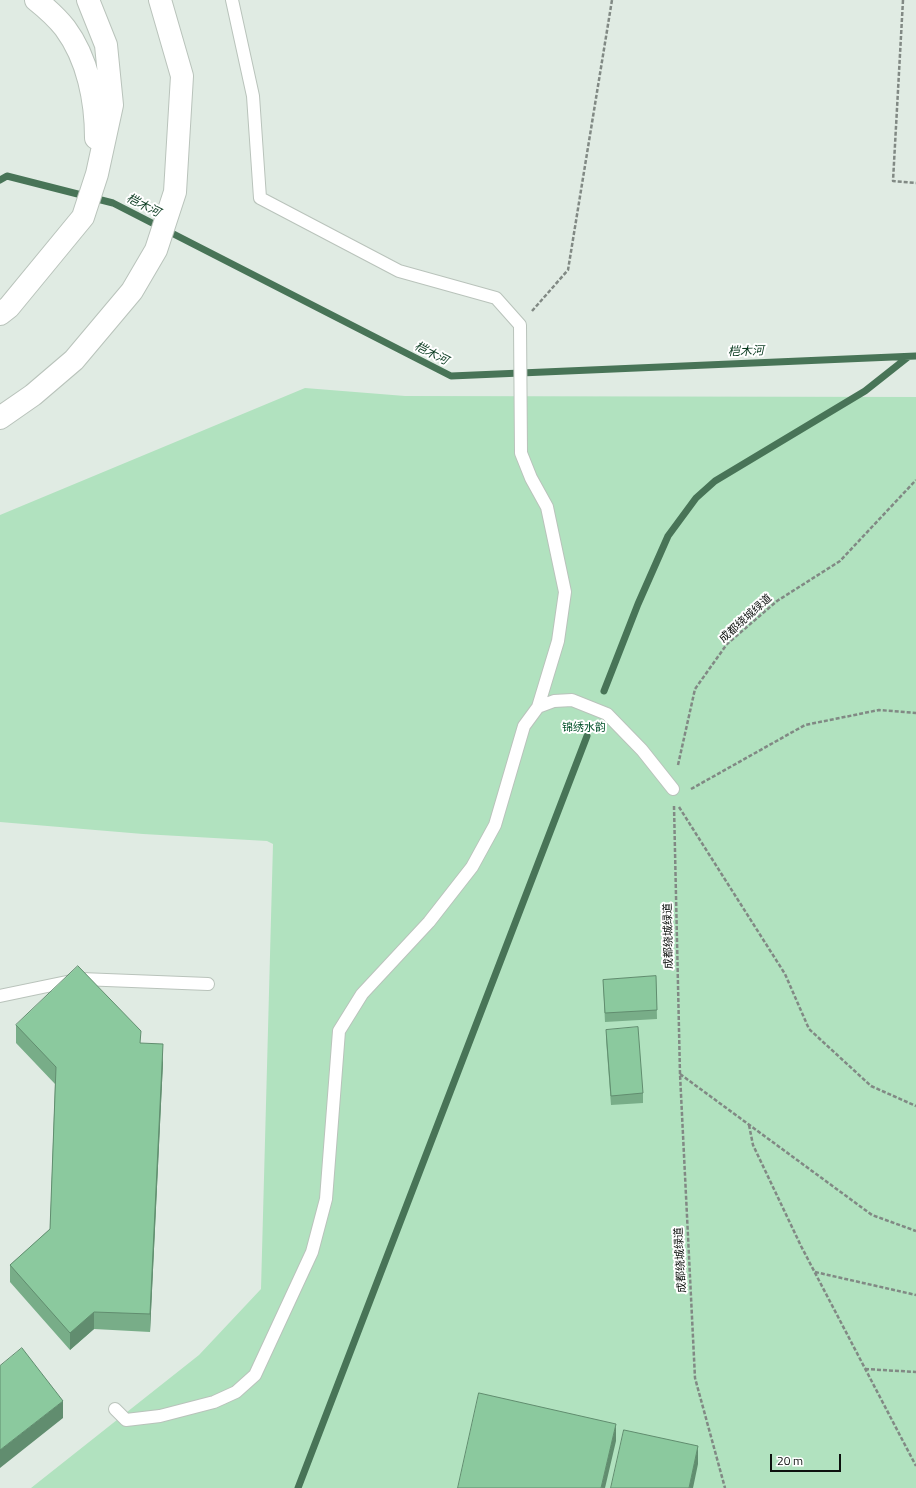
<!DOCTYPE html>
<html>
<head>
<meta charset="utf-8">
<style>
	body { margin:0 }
	#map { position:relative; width:916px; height:1488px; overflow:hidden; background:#e0ebe3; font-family:"Titillium Web",sans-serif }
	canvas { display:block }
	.scale { position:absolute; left:770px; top:1454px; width:71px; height:18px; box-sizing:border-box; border:2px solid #0d110e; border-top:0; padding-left:5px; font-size:12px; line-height:14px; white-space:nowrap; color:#0d110e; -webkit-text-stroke:3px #fff; paint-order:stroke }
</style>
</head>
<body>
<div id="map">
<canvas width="916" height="1488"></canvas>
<div class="scale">20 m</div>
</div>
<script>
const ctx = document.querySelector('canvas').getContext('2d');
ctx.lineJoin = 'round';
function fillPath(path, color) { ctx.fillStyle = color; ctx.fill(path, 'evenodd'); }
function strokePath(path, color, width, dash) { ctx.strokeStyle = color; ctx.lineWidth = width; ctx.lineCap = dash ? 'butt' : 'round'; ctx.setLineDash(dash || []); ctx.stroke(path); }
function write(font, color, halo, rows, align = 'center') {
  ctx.font = font + ' "Titillium Web","Noto Sans SC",sans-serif'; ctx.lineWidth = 4; ctx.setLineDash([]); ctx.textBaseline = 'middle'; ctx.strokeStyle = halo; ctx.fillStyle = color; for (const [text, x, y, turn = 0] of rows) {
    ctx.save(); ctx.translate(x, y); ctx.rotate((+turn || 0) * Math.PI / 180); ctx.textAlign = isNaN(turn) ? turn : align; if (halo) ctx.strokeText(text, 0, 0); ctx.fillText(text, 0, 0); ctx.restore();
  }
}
const green = new Path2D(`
	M305,388L405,396L916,397V1488H31L199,1355L261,1289L273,844L267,841L143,834L0,822V515Z`);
const stream = new Path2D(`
	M0,180L7,176L113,203L451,376L916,356
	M604,691L638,604L668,536L696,498L715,481L865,391L908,357
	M298,1488L587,736`);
const path = new Path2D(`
	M903,0L893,181L916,183
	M532,311L568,270L612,0
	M678,765L695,689L727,644L777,601L840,561L916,480
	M691,789L805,725L879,710L916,713
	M674,806L680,1074L695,1378L725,1488
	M679,807L785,974L809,1029L871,1086L916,1106
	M680,1074L872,1215L916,1231
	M749,1125L753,1145L801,1246L916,1466
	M815,1272L916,1295
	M865,1369L916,1372`);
const lane = new Path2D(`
	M232,0L253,96L260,198L399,271L496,298L520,325L521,453L531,478L547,507L565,592L558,641L538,707
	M0,996L81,979L208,984
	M115,1409L126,1420L160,1416L214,1402L236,1392L255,1375L312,1252L326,1199L339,1031L362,994L429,922L472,867L495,825L524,726L538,707L554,701L572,700L607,714L642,750L673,789`);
const highway = new Path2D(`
	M36,0C46,8 57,18 65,28C88,59 96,101 96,138
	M0,314L9,307L83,217L97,174L112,105L106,45L88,0
	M0,418L33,395L74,360L132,291L156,250L175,192L182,76L160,0`);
const wall = new Path2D(`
	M656,976L657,1019L605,1022L603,980Z
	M16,1025L141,1043L163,1062L150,1332L94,1329L70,1350L10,1282V1265L50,1229L55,1084L16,1043Z
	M606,1030L643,1093V1103L611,1105L606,1039Z`);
const shadedWall = new Path2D(`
	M163,1044V1062L150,1332V1314Z
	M94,1312V1329L70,1350V1333Z
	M63,1401V1418L0,1468V1450Z
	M616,1424V1441L605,1488H601Z
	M698,1446V1464L693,1488H689Z`);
const building = new Path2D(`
	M78,966L141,1031L140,1043L163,1044L150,1314L94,1312L70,1333L10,1265L50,1229L56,1067L16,1025Z
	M656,976L657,1010L605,1013L603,980Z
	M638,1027L643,1093L611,1096L606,1030Z
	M22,1348L63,1401L0,1450V1366Z
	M479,1393L616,1424L601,1488H458Z
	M624,1430L698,1446L689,1488H611Z`);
const streetNames = [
	["成都绕城绿道",746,619,-42],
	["成都绕城绿道",669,936,-91],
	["成都绕城绿道",681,1260,-93]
];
const parkNames = [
	["锦绣水韵",584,728]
];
const waterNames = [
	["桤木河",143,206,27],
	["桤木河",746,352,-2],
	["桤木河",431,354,27]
];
fillPath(green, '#b1e2bf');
strokePath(stream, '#487457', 7);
strokePath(lane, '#b9c3bb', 14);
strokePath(highway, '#b9c3bb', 24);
strokePath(path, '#818984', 2.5, [4, 2]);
strokePath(lane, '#fff', 12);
strokePath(highway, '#fff', 22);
fillPath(wall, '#78ad88');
fillPath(shadedWall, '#618d6f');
fillPath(building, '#8bc99e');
strokePath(building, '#618d6f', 1);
write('11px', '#0d110e', '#fff', streetNames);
write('11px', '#015029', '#fff', parkNames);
write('italic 12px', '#093a1f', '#fff', waterNames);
</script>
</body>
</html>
